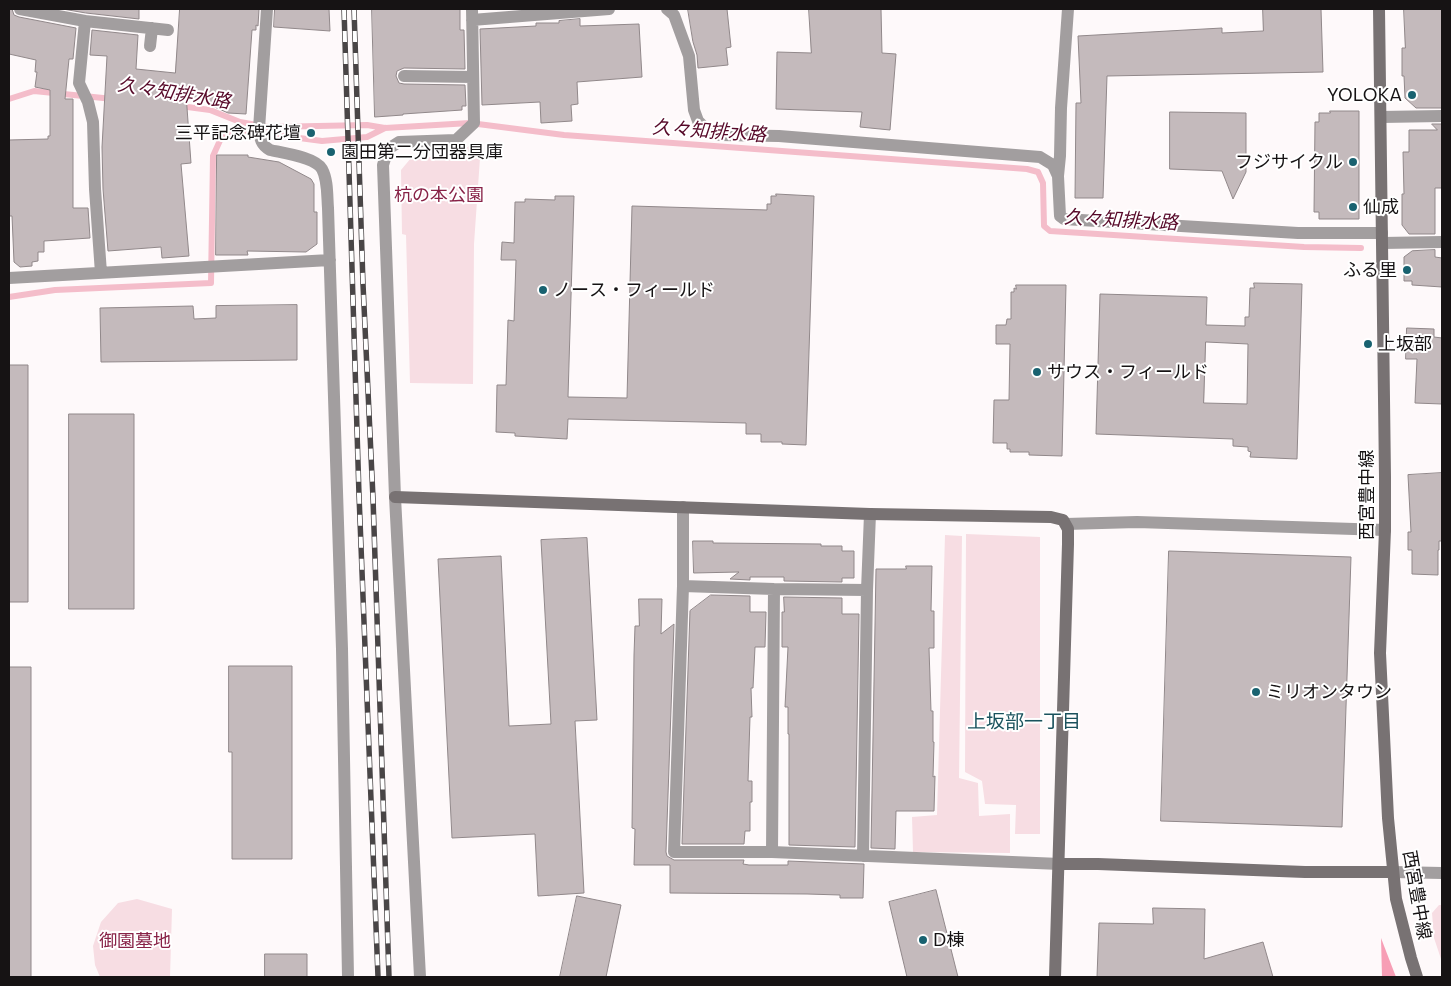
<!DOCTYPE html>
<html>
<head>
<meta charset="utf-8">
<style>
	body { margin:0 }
	#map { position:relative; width:1451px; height:986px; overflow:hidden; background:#fef9fa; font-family:Commissioner,sans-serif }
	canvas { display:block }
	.frame { position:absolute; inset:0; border:10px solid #161314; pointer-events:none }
</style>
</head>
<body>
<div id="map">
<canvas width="1451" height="986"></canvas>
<div class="frame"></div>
</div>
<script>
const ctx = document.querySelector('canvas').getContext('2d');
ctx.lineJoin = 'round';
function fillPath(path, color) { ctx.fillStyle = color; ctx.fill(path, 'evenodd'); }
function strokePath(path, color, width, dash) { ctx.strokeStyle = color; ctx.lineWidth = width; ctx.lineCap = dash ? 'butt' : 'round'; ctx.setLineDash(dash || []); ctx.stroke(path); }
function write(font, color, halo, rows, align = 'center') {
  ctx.font = font + ' Commissioner,"Noto Sans JP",sans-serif'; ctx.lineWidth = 4; ctx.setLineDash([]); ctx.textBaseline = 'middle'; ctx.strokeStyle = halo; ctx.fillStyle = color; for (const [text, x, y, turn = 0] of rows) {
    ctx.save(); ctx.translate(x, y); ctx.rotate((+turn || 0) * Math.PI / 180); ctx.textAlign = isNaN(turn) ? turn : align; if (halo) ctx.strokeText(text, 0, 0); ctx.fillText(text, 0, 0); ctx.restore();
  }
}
const green = new Path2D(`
	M469,146L480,158L474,244L473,384L410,383L406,235L402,234L401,170L411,158L456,156Z
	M966,534L1040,537V834H1015L1016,805L985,804L982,781L965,772Z
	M945,535L962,536L959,778L978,783L979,816L1010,814V853L913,852L912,817L937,815Z
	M137,899L172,909L170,977H100L95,965L93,946L101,922L118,903Z
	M1439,905H1442V962L1434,938L1432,913Z`);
const forest = new Path2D(`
	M1381,938L1396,977H1382Z`);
const stream = new Path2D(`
	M9,99L34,91L113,99
	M180,106L210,110L240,122L268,127L367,125L385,128L470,123L564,135L1027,169L1038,172L1043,183L1044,226L1050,231L1304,247L1361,248
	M9,297L55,290L211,283L213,156L222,136L239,130L322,141L367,137L385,128`);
const building = new Path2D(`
	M9,9H12L14,15L19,17L76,28L73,59H69L65,99H73V208H88L90,238L44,241V252H38V261L32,262V266L20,267L14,262L12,216H9V140L48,139V136H50V90L35,87L37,72H35L36,60L9,54Z
	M63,9H139V19L86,13Z
	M180,9H259L258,26L256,25V30H252L246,114L228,113L186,94L191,163L181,164L189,256L162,258L161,247L108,251L103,189L102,147L107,56L90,55L92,30L138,35L136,69L175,73Z
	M275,9H329L330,31L274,27Z
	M372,9H460V30H464L465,69L404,68L397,71L396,76L399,83L404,84L465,85L466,106H462V110L403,114V115L375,117Z
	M688,9H727L731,47L726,48L728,65L698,68L697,55L693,42Z
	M809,9H881L882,53L896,54L890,130L860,127L862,112L776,109L777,52L811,53Z
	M1263,9H1321L1323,72L1107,76L1103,198H1075L1076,103H1081L1078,36L1222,28V33L1263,31Z
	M1404,9H1442V108H1416L1405,98L1404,76H1402V48H1405Z
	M580,19V26L639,24L642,77L577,82L578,104L571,105L572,121L541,123L540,102L482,105L480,29L536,26V23H559V21Z
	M1330,111H1359V219H1319V212H1314L1315,122H1319V113H1330Z
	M1170,112L1246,113V172L1233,199L1222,171L1170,169Z
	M1432,124H1442V188H1435V234H1409L1402,225V194H1404L1403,152H1409V130H1437Z
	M217,155H248V157L279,162L311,179L314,184V212H317V244L306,252L247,251L248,255H216Z
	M776,194L814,196L806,445L782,444V442H761V434H746V423L568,419L567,439L515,436V433L496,432L497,385H506L508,320L514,321L516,260H501L502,242L514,243L515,202H525V199L555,200V196H574L568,397L627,398L632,206L767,210V204H771V196H776Z
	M1435,250V257L1442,258V287L1412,285V281H1404V257L1412,251Z
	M1254,283L1302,284L1297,459L1250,457L1251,452L1248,451V447L1233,446V439L1096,434L1100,294L1207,297L1206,325L1245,326V317H1249L1250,288H1254ZM1206,342L1248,344L1247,404L1204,403Z
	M1016,285H1066L1062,456L1029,455V452H1010V449H1007V443H993L994,400H1009L1010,344H996V325H1006L1007,319H1011V292H1014V288L1016,289Z
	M297,305V360L101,362L100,308L193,306L194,319L216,318V306Z
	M1407,328L1434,329V337L1442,338V404L1415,403L1417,359H1406Z
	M9,365H28V602H9Z
	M69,414H134V609H69Z
	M1442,473V541H1439V550H1438V575L1412,574V550H1408V532H1411L1408,475Z
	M587,538L597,720L575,721L584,893L538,896L535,834L452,838L438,559L501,556L509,726L551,724L541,540Z
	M693,541H713V543L821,544V546H842V551H854V578H842V582L784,581V577H750V580L730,579L739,572L694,573Z
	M1169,551L1351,557L1342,827L1161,821Z
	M906,566H932L931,611H934V648H929L931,711H933V742H934L933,777L935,776L934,811H896L895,849L871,848L876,569H906Z
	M711,595L750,596V612H766L765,647H755L753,688H751L752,717H750L748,781H752V802H750V831H745L744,844H682L690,611Z
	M784,597L842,598V614H859L855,847L789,845V734H788V707H785L788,647H782V612H784Z
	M639,599H662L661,634L674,624L666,852L667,856L674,860H744L743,864L749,865H788V861L864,864L863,898H840V895L807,894L670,893V865H634L635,829L632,828L634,655L635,626H639Z
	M229,666H292V859H232V752H229Z
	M9,667H31V977H9Z
	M936,890L958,977H907L889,902Z
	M577,896L621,905L606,977H560Z
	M1153,908L1205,909L1204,959L1263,942L1273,977H1097L1099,923L1153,924Z
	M265,954H307V977H265Z`);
const street = new Path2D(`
	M20,9L85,21L79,83L88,102L93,122L95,189L101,273
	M267,9L259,129C260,139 261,145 270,150C283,153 315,157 322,169C328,180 327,196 328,208L342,649L348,977
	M667,9L674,15L689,56L694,110L698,121L709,132L720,135L779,136L1040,157L1053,165L1058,176L1060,216L1064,219L1298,233H1382
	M472,20L609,9
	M85,21L168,30
	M150,46L152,28
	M404,76L473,77
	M1381,117L1442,116
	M1058,176L1060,156L1061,108L1068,9
	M1382,243L1442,242
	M9,278L330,260
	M683,507V586L674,852H772L1060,864
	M1066,524L1137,522L1385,530
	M683,586L774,589L867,590
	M772,852L774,589
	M863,856L867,590L870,514
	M1393,872L1442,873
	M420,977L395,497L383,165L388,149L399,142L456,140L474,123L472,9`);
const secondary = new Path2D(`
	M1379,9L1385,477V530L1380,653L1388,818L1396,899L1411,958L1417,977
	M395,497L870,514L1051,517L1063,520L1068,529V544L1055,977
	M1060,864H1098L1305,872H1393`);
const rail = new Path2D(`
	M344,9L359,495L378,977
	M354,9L363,284L373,498L389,977`);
const markers = [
	[1412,95,5,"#196270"],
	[311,133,5,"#196270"],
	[331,152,5,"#196270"],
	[1353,162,5,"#196270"],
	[1353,207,5,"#196270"],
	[1407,270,5,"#196270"],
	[543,290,5,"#196270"],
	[1368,344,5,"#196270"],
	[1037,372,5,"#196270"],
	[1256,692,5,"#196270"],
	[923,940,5,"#196270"]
];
const poiNames = [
	["YOLOKA",1402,95,"right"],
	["三平記念碑花壇",301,133,"right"],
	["園田第二分団器具庫",341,152],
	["フジサイクル",1343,162,"right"],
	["仙成",1363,207],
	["ふる里",1397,270,"right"],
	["ノース・フィールド",553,290],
	["上坂部",1378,344],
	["サウス・フィールド",1047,372],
	["ミリオンタウン",1266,692],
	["D棟",933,940]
];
const parkNames = [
	["杭の本公園",439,195],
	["御園墓地",135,941]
];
const streetNames = [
	["西宮豊中線",1367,495,-90],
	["西宮豊中線",1417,895,80]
];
const waterNames = [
	["久々知排水路",174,93,9],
	["久々知排水路",709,131,4],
	["久々知排水路",1121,220,3]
];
const neighbourhoodNames = [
	["上坂部一丁目",1024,722]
];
fillPath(green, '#f7dde3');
fillPath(forest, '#f79eb5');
strokePath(stream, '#f4bdca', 6);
fillPath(building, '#c4babc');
strokePath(building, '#91888a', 1);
strokePath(street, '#a29e9f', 12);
strokePath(secondary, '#787273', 12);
strokePath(rail, '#494546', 5.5);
strokePath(rail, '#fff', 4, [11]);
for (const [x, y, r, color] of markers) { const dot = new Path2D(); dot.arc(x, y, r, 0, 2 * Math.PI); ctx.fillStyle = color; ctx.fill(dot); strokePath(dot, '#fff', 2); }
write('18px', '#161314', '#fff', poiNames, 'left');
write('18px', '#882247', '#fff', parkNames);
write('18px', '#161314', '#fff', streetNames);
write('italic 19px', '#560828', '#fff', waterNames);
write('19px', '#1a525d', '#fff', neighbourhoodNames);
</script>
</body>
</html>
